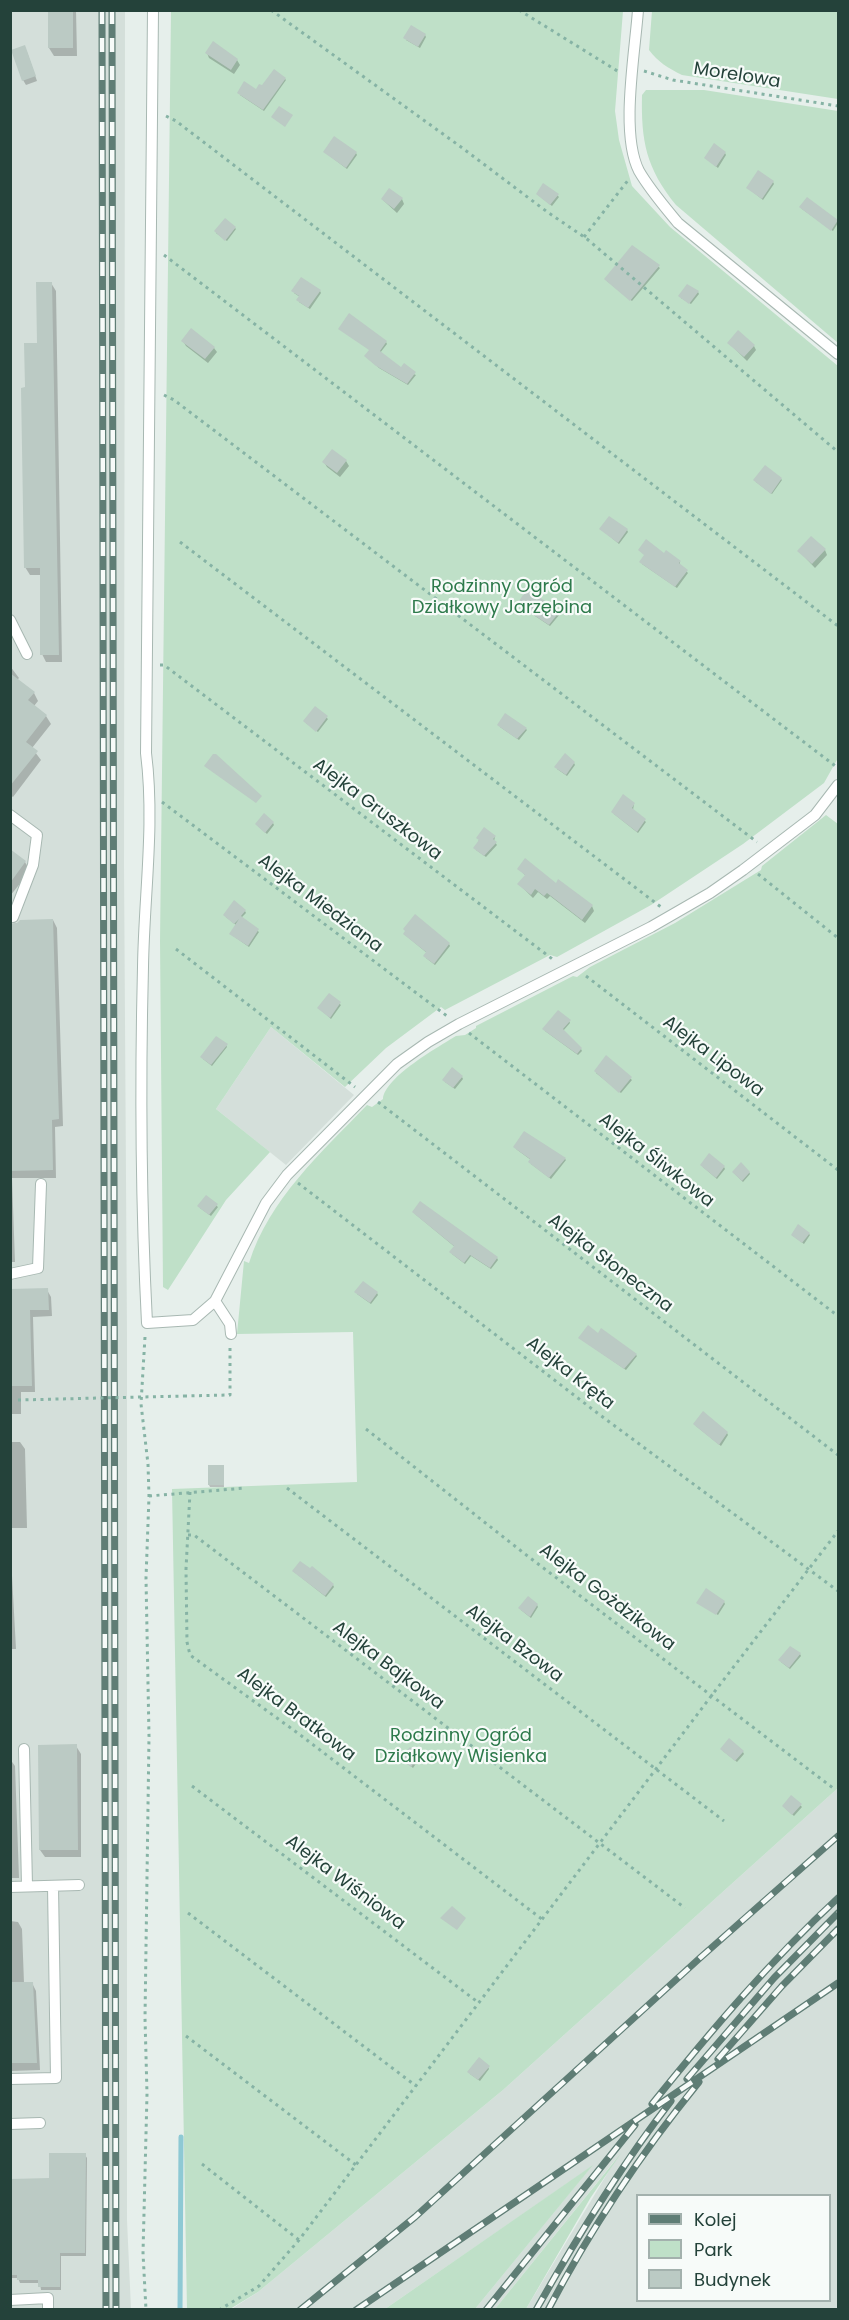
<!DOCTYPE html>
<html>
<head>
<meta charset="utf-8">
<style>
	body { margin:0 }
	#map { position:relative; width:849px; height:2320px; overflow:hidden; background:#e6efeb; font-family:Poppins,sans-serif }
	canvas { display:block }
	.frame { position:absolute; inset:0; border:12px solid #24423a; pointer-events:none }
	.legend { position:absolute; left:636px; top:2194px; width:195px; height:108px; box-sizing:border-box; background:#f7fbf9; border:2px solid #a3b1ad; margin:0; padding:8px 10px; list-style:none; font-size:18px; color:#24423a }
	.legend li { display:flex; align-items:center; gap:12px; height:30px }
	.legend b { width:30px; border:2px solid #a3b1ad }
</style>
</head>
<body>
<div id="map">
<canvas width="849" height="2320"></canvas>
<div class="frame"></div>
<ul class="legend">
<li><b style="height:8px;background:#5f7d75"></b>Kolej</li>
<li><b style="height:16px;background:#bfe0c8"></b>Park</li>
<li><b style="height:16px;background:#bbcac4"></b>Budynek</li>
</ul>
</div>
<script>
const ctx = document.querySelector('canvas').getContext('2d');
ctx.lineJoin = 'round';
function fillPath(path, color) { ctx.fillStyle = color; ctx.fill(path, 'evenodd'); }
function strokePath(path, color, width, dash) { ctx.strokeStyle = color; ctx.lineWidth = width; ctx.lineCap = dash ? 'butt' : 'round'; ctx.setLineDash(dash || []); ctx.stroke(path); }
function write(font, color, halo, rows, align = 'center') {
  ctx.font = font + ' Poppins,sans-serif'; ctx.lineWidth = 4.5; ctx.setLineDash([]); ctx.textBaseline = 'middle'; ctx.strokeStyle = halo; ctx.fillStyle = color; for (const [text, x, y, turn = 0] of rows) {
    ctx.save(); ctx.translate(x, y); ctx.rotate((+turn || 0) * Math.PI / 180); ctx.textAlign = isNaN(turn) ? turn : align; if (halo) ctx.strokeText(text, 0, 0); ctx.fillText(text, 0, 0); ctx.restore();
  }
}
const built = new Path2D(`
	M11,11H125L124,865L127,1335V2220L131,2309L11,2310Z
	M271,1027L354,1095L286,1165L216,1109Z
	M838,1788V2309H526L616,2159L495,2309H475L591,2167L385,2309L230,2310L258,2292L503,2090ZM638,2196H830V2300H638Z`);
const green = new Path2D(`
	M171,11H623L615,111L619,140L632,186L670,227L838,366V758L824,783L743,844L651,905L557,957L550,955L445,1010L441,1007L386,1048L345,1087L271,1027L216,1109L270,1152L226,1200L168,1290L163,1287L160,940Z
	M652,11H838V99L682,75C668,68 658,62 649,50Z
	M646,90H704L838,111V343L676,205C646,168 641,141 642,95Z
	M826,815L838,824V1788L503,2090L258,2292L230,2309H187L172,1489L357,1482L353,1332L237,1334L244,1261L249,1263C269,1199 322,1152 367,1105L372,1107L383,1099C385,1077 438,1047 456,1036L465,1035L476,1028V1026L573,976L577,977L590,967L675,923L761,870L762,866Z
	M622,2152L591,2197L526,2309H495Z
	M593,2165L475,2309H385Z`);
const shadow = new Path2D(`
	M49,10H76L77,56H54L49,48Z
	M425,35L426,37L420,48L406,40Z
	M27,52L37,81L26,85L23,80Z
	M207,53L237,60L240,65L234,74L209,58Z
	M285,79L286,80L264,111L240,95L256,91Z
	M326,153H356L357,155L347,169Z
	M725,153L726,155L718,168L706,158Z
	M773,182L774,184L763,200L748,188Z
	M537,194L557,195L559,197L552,206Z
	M402,199L404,204L397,213L383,200Z
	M807,199L838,221V223L833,231L802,209L801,207Z
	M235,228L236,229L227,241L216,233Z
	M632,247L660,268L632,301L607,281Z
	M51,283L56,291L62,662H46L42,654L41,575H30L25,567L27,389Z
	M320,291L321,293L310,309L299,302L300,297L294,293Z
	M698,292L699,294L691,304L681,298Z
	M183,341L214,348L217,352L208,363L186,346Z
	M386,342L387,344L380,353L401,369L416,375L408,385L379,368L366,356Z
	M729,343L754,346L756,350L747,361Z
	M332,451L346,461L349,466L340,477L327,467L324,462Z
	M781,479L782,480L772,494L756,482Z
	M601,529L627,530L628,532L619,544Z
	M825,550L827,555L815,568L799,551Z
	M665,555L680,562V565L688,573L677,588L642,564Z
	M520,606L559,612L560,614L550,626Z
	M10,666L19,678L17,680L34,693L38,701L34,706L46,716L51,724L32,748L41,760L13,797L10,795Z
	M315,708L328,719L318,732L306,723Z
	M500,727L526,729L527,730L519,740Z
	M574,763L575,765L567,776L557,769Z
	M634,804L633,810L646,822L638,833L614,814Z
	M273,823L274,825L267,834L258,826Z
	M495,837L494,841L497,845L486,857L476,850L480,841L478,840Z
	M10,851L25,862L30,871L10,896Z
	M519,869L556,885L592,906L594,911L585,923L550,896L547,899L538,892L533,898L519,884L526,876Z
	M245,911L246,913L241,918L259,932L249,947L232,935L236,925L226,917Z
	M53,920L57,928L63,1126L55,1127L56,1178H12L15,1262H10V924Z
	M404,934L449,944L450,946L435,965L426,958L427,953Z
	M329,995L341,1005L331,1019L319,1008Z
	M569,1021L570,1023L563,1031L581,1049L582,1051L578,1055L545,1031Z
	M226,1045L227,1047L212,1066L203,1059Z
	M606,1058L632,1080L621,1093L596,1073Z
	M462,1077L463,1079L455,1089L445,1082Z
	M516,1149L565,1159L566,1160L551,1179L531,1164V1160Z
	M703,1167H724L725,1169L717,1179Z
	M749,1172L750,1174L743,1182L734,1173Z
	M206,1197L218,1207L211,1216L200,1208Z
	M415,1214L497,1258L498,1260L491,1269L471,1256L465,1264L452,1254L455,1247Z
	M809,1234L810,1235L804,1244L792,1235Z
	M10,1290H47L51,1297L52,1316L33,1317L35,1392H21V1414H10Z
	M377,1293L378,1295L371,1304L357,1294Z
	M598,1335L636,1355L637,1356L626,1370L581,1339Z
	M696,1426L727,1433L728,1435L721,1446Z
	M10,1442H20L25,1449L27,1528H10Z
	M223,1466L224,1487H210L209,1485Z
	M10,1539L16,1649H10Z
	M293,1571L333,1585L334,1587L326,1597Z
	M699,1602H724L725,1604L718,1615Z
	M537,1605L538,1607L531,1618L521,1610Z
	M800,1654L801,1656L790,1669L781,1662Z
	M76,1746L81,1754V1857H45L40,1850Z
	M723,1751L743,1752L744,1754L737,1762Z
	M419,1757L420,1758L413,1768L401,1758Z
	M10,1759L15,1766L19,1878H10Z
	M800,1805L802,1807L794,1816L785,1808Z
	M10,1921L18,1922L22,1929L24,1983H32L36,1991L40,2070L10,2071Z
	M488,2067L489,2069L480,2081L470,2074Z
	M85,2155L87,2158L86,2256H61V2290H41L40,2283H20L18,2278H10V2180L50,2179Z`);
const stream = new Path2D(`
	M180,2310L181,2137`);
const building = new Path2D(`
	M48,10H73V48H48Z
	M411,25L426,34L418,47L403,38Z
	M213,41L238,59L231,70L205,53Z
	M25,45L36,76L22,81L11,50Z
	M274,69L286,78L263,110L237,93L244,81L256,89L259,84L262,85Z
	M279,106L293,115L285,127L271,117Z
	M334,136L357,152L346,168L323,152Z
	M714,143L726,152L716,167L704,158Z
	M758,170L774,181L762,199L746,188Z
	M543,183L559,194L550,205L536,194Z
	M389,188L403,198L394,209L381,199Z
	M807,197L838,220L831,231L799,207Z
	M225,218L236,227L225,241L214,231Z
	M632,245L660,265L630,301L604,279Z
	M301,277L321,290L308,308L296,300L299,296L291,291Z
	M36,282H52L59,655H40V568H24L21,388L25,387L24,343H37Z
	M687,284L699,291L689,304L678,296Z
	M349,313L387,341L380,351L401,367L404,363L416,372L407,384L376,366L364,356L369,350L338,329Z
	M191,328L215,347L205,359L181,341Z
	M738,330L755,345L744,357L727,343Z
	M332,449L347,460L337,473L322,462Z
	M765,465L782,478L771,494L753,480Z
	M609,516L628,529L618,543L599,529Z
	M811,536L826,549L812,564L797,551Z
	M646,539L664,553L666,550L681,561L679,563L688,570L675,587L639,562L644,555L638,550Z
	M527,589L560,611L549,625L517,604Z
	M10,673L35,692L28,700L47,715L26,742L38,751L10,786Z
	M315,706L328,716L316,732L303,721Z
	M505,713L527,728L517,739L497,725Z
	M565,753L575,762L566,775L554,767Z
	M213,754H216L262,796L256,803L204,766Z
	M623,794L635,803L632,808L646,819L637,832L611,812Z
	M264,813L274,822L265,833L255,824Z
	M484,827L496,836L493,839L497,842L484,856L473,848L479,840L476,838Z
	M10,849L26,861L10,883Z
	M525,858L556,883L558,879L593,905L582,920L547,893L544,896L535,889L531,895L517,884L525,875L517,869Z
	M234,900L246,910L241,916L259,929L248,946L229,934L239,919L234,924L223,915Z
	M415,914L450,943L434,964L423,956L426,952L403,934L405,931L403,929Z
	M53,919L59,1119L52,1120L53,1170L10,1171V924L17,923L20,920Z
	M329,993L341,1002L330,1018L317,1008Z
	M558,1010L571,1020L563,1029L582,1048L577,1054L542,1029Z
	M216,1036L228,1044L211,1065L200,1057Z
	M606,1055L632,1077L619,1093L594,1071Z
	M452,1067L463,1076L453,1088L442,1080Z
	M524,1131L566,1158L549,1178L528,1162L530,1159L513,1147Z
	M709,1153L725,1166L716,1178L700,1165Z
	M741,1162L750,1172L742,1181L732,1172Z
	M206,1195L218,1204L209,1215L197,1206Z
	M420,1201L498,1257L490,1268L470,1255L464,1263L449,1252L454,1246L412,1212Z
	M798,1224L810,1233L802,1243L791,1235Z
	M363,1281L378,1292L370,1303L354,1292Z
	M48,1288L49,1310H30L32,1386H10V1289Z
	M588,1325L598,1333L601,1328L637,1354L624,1369L578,1338Z
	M703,1411L728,1432L719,1445L693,1424Z
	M208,1465H224V1485H208Z
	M300,1561L310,1568L312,1566L334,1584L325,1596L292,1571Z
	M706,1588L725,1601L716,1615L696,1603Z
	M528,1596L538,1604L530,1617L518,1608Z
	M790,1646L801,1653L789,1668L778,1660Z
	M729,1738L744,1751L735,1761L720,1749Z
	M77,1744L78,1850H39L38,1745Z
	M410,1747L420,1756L411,1767L400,1758Z
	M791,1795L802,1804L792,1815L782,1806Z
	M452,1906L466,1918L457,1930L440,1918Z
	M10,1982H33L37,2063H10Z
	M479,2057L490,2066L478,2080L467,2072Z
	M49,2153H86L85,2253H60V2287H38V2280H17V2275H10V2179L49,2178Z`);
const path = new Path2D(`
	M271,10L461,147L546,211L587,239L838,452
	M519,10L619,72
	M644,71L673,80L838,106
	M166,116L176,121L838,626
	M584,237L629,179
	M164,255L838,768
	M164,395L174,400L757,842
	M180,542L661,907
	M160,665H164L555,961
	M162,802L447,1016
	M758,874L838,938
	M176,949L355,1087
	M586,976L838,1170
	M469,1033L838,1316
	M378,1102L838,1455
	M298,1183L596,1412L838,1591
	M145,1337L141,1404L148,1464L149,1496L146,1578L149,1736L145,2018L147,2094L143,2253L146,2310
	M184,1396L230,1395V1348
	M366,1429L525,1554L833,1788
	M287,1488L724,1821
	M190,1492L186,1569L187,1642L190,1655L299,1734L543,1920
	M149,1496L245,1488
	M188,1535H194L685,1908
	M192,1786L479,2003
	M188,1913L416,2086
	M186,2036L356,2165
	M202,2164L299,2240
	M219,2310L259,2286L299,2240L712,1695L838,1531`);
const lane = new Path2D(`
	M153,10L146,753C155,824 144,896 143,967C140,1086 141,1205 147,1323L193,1320L215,1301L266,1203L287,1175L397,1064L428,1042L459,1024L651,927L710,893L743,870L815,815L838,785
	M638,10C635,53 620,134 639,171C650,190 664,206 678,223L838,354
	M10,620L27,654
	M10,815L37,835L33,865L13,917
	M10,1274L38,1268L41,1184
	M215,1301L230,1324L231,1334
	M24,1749L27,1886
	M10,1887L79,1885
	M10,2079L56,2078L53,1886
	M10,2124L40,2123
	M10,2300L48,2298V2310`);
const rail = new Path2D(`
	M102,10L106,2310
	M112,10L116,2310
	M718,2059L782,1986L838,1929
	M687,2079L774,1978L838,1913
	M652,2104C710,2032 770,1961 838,1898
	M300,2310L415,2217L701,1957L838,1836
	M356,2310L838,1983
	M486,2310L635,2125
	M536,2310C577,2237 620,2167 671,2101
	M548,2310C590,2230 642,2152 699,2082`);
const pathBridge = new Path2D(`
	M18,1400L184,1396`);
const streetNames = [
	["Morelowa",737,76,9],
	["Alejka Gruszkowa",377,810,37],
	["Alejka Miedziana",320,904,37],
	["Alejka Lipowa",713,1057,37],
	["Alejka Śliwkowa",656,1161,38],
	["Alejka Słoneczna",610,1264,37],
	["Alejka Kręta",570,1374,38],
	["Alejka Gożdzikowa",607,1598,37],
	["Alejka Bzowa",514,1644,37],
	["Alejka Bajkowa",388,1666,37],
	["Alejka Bratkowa",296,1715,37],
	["Alejka Wiśniowa",345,1883,37]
];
const parkNames = [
	["Rodzinny Ogród",502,587],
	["Działkowy Jarzębina",502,608],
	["Rodzinny Ogród",461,1736],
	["Działkowy Wisienka",461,1757]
];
fillPath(built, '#d4dfda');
fillPath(green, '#bfe0c8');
fillPath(shadow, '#0003');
strokePath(stream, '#8ec9d4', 5);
fillPath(building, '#bbcac4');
strokePath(lane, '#a8b8b2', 12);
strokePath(path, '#86b3a5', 3, [3, 4.5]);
strokePath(lane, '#fff', 10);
strokePath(rail, '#5f7d75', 7);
strokePath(rail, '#f7fbf9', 4.5, [14]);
strokePath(pathBridge, '#86b3a5', 3, [3, 4.5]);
write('18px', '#24423a', '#f7fbf9', streetNames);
write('18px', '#2d7a4b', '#f7fbf9', parkNames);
</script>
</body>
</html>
